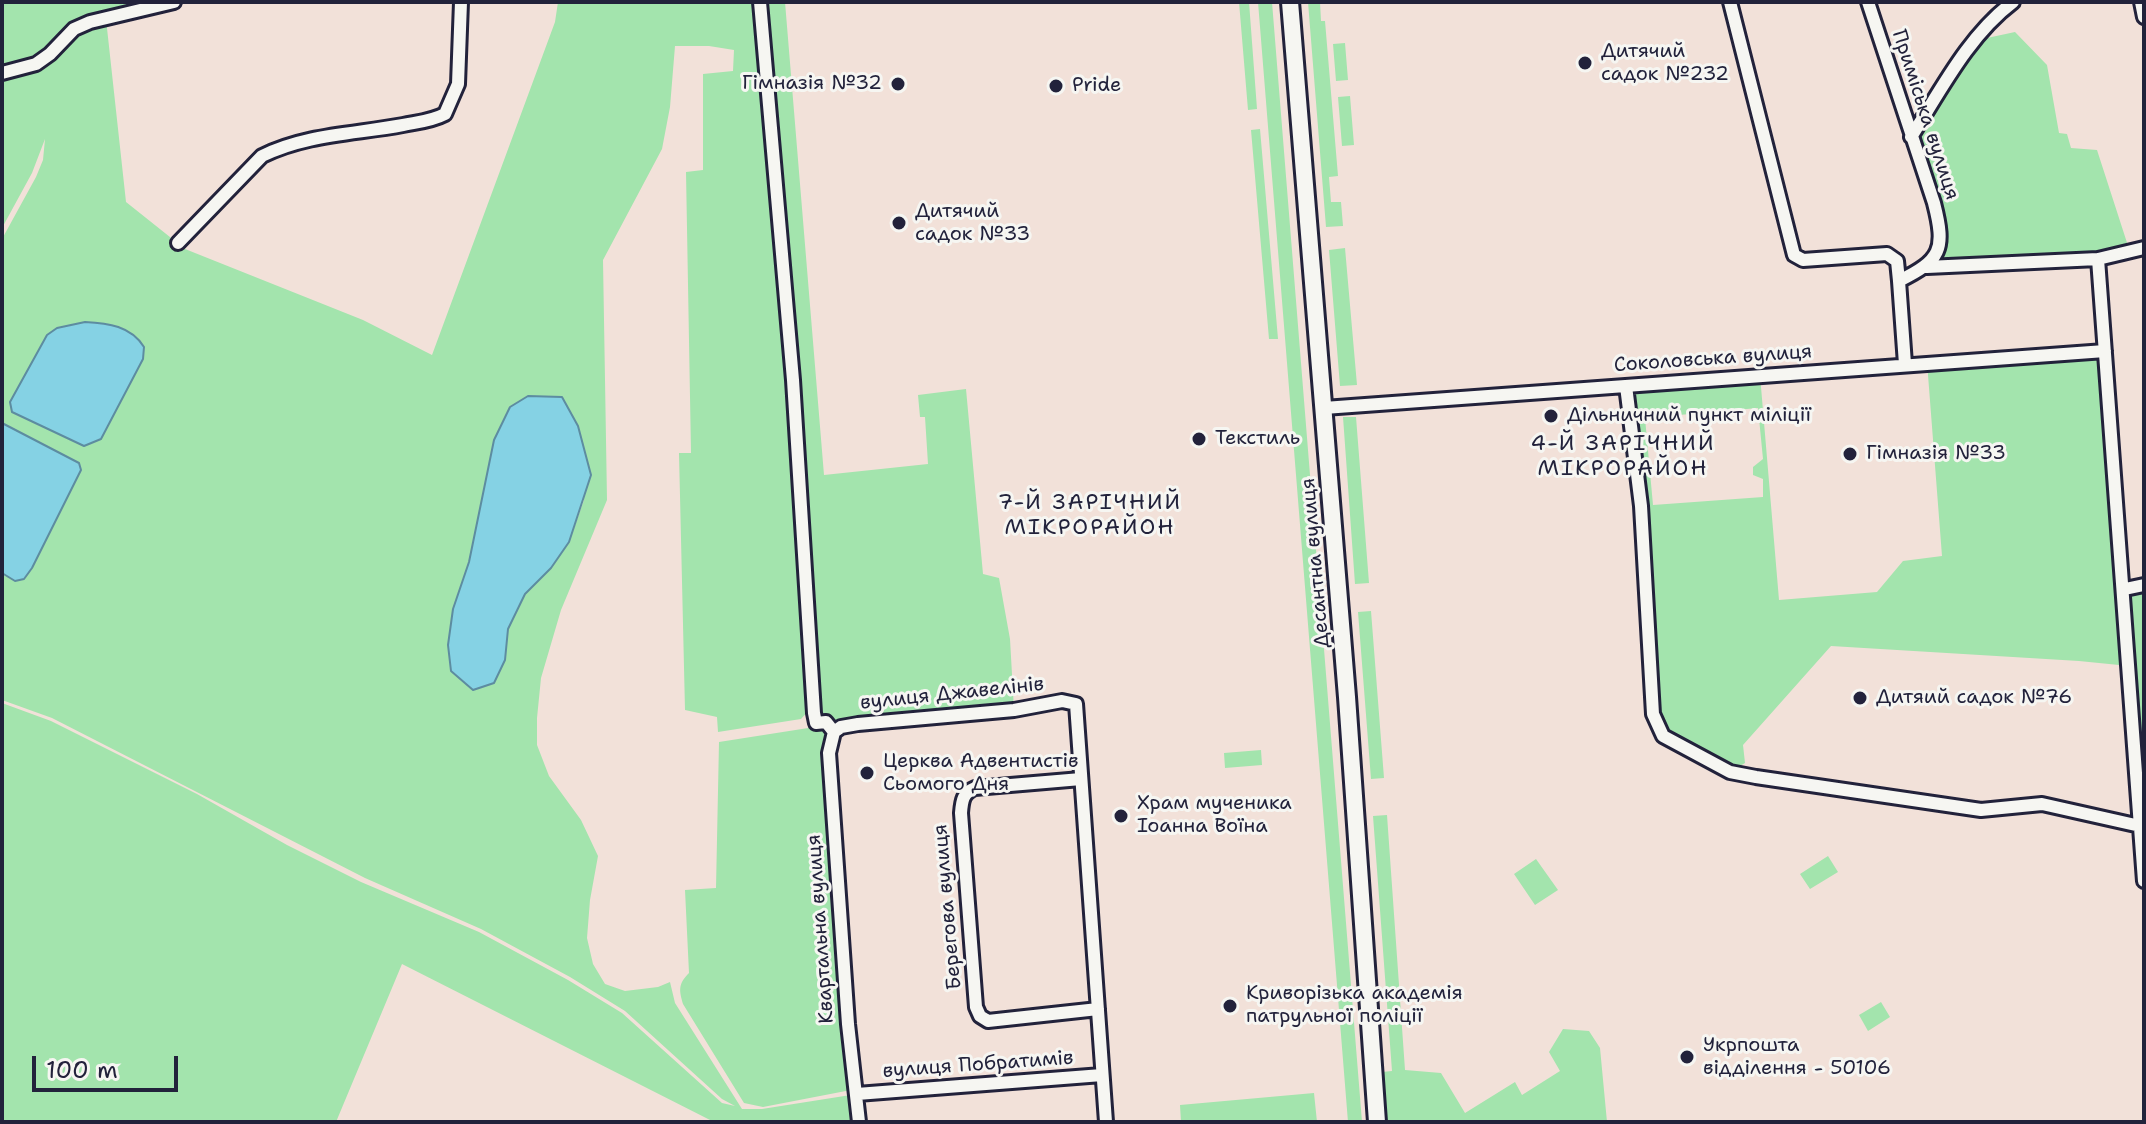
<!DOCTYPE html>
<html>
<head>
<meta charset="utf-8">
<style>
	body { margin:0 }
	#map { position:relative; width:2146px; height:1124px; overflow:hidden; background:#f2e1d9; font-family:"Shantell Sans",sans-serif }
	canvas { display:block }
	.frame { position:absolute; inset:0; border:4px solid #22223b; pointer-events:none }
	.scale { position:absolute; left:32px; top:1056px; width:146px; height:36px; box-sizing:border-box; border:4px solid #22223b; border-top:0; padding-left:10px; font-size:24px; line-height:28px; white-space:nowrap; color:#22223b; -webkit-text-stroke:6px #f6f6f2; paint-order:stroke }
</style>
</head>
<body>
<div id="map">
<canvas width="2146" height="1124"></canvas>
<div class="frame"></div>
<div class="scale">100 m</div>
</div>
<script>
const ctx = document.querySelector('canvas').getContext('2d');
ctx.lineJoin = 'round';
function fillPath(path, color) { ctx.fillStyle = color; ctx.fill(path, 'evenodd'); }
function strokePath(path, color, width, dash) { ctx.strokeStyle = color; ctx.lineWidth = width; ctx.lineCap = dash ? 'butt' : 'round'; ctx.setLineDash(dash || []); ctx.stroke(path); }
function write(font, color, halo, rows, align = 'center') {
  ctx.font = font + ' "Shantell Sans",sans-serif'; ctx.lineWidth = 6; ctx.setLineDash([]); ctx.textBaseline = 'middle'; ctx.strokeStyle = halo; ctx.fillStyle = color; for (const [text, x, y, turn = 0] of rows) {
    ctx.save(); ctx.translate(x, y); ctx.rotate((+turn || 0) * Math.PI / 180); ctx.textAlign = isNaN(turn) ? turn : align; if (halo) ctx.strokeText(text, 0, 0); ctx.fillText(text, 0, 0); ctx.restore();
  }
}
const green = new Path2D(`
	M2,2H151L106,19L126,202L185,249L363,320L432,355L555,22L558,2H785L824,475L928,464L925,417H920L918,395L966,389L983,574L999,578L1010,639L1014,710L834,732L810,709L801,719L718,732L717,717L685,710L679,453H691L686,172L703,170V74L733,71L734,50L709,46H675L670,107L662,149L603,260L607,500L561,610L541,678L537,718V745L549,776L581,820L598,856L590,900L587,938L593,964L605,984L625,991L658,987L670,982L675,1003L742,1109H762L857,1094L859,1122H714L402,964L336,1122H2V703L51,721L197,794L287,845L361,882L479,932L568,980L622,1013L722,1103L735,1106L722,1099L625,1011L570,977L481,929L365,878L52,718L2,700V573L15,581L24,579L81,470L79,463L2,423V239L36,177L43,160L45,139L32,173L2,228ZM85,322C114,323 124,326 144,347L143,359L101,439L84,446L12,412L57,328ZM510,406L584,500L569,542L551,568L525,594L508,629L453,609L469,563L494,440Z
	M1239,2H1249L1257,109L1248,110Z
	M1258,2H1272L1362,1122H1348Z
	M1308,2H1320L1321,21H1325L1338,176L1329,177L1331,202H1341L1343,226L1326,227Z
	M2015,32L2047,65L2059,133L2067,134L2071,148L2097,150L2130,252L1927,267L1940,236L1911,137L1973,41Z
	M1345,43L1348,80L1336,81L1333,44Z
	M1350,96L1354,145L1342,146L1338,97Z
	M1260,129L1278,339H1269L1251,130Z
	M1345,248L1357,385L1340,386L1329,250Z
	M2105,351L2125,589L2144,585V852L2129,666L2079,661L1831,646L1743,745L1745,763L1730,772L1663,736L1653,714L1626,386L1760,375L1779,600L1877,592L1903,561L1942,556L1927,362ZM1758,408L1763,459L1753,467V475L1763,479V497L1653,505L1645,418Z
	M1343,417H1356L1369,583L1355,584Z
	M1371,611L1384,778L1371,779L1358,612Z
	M821,726L827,734L825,753L851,1090L763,1107L744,1103L683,1004C679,990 678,984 689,973L685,890L716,888L719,742Z
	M1261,750L1262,765L1225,768L1224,753Z
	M1387,815L1405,1070L1441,1073L1465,1113L1515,1082L1522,1095L1560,1071L1549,1052L1563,1029L1589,1031L1600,1048L1607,1122H1385L1382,1072L1392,1071L1373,816Z
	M1828,856L1838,872L1810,889L1800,874Z
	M1536,859L1558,890L1535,905L1514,874Z
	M1881,1002L1890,1017L1868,1031L1859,1015Z
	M1314,1093L1317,1122H1181L1180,1105Z`);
const water = new Path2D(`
	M85,322C108,323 131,326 144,347L143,359L101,439L84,446L12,412L10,402L47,335L57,328Z
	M528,396L562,397L578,426L591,475L569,542L551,568L525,594L508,629L505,660L494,683L473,690L451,671L448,645L453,609L469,562L494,440L510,407Z
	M2,423L79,463L81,470L32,568L24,579L15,581L2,573Z`);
const street = new Path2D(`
	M760,2L793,380L814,713L816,723L826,722L834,732
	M1730,2L1794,255L1803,260L1887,254L1897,261L1899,281
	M1868,2L1934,203C1946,250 1941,260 1899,281L1905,364
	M2141,2L2144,17
	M2,73L36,64L50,54L74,29L90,22L174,2
	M1911,137C1941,90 1968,36 2013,2
	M178,243L262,156C306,134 356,134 403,125C418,122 432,121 445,114L458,84L461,2
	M2098,259L2144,881
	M1927,267L2098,259L2144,248
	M1626,386L1641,506L1653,714L1663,736L1730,772L1756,777L1981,810L2042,804L2140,826
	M1324,408L2105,351
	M2125,589L2144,585
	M834,732L841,727L858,724L1014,710L1062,701L1076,704L1106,1122
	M834,732L829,753L848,1024L859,1122
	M1081,779L975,788C963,793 962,800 961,813L976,1007L980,1016L988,1021L1098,1009
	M857,1094L1102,1075`);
const secondary = new Path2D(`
	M1290,2L1347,697L1377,1122`);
const markers = [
	[1585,63,8,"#22223b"],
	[898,84,8,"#22223b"],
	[1056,86,8,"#22223b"],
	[899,223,8,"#22223b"],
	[1551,416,8,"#22223b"],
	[1199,439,8,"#22223b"],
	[1850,454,8,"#22223b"],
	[1860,698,8,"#22223b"],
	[867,773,8,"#22223b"],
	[1121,816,8,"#22223b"],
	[1230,1006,8,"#22223b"],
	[1687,1057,8,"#22223b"]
];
const poiNames = [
	["Дитячий",1601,52],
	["садок №232",1601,75],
	["Гімназія №32",882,84,"right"],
	["Pride",1072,86],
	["Дитячий",915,212],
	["садок №33",915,235],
	["Дільничний пункт міліції",1567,416],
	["Текстиль",1215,439],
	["Гімназія №33",1866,454],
	["Дитяий садок №76",1876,698],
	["Церква Адвентистів",883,762],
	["Сьомого Дня",883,785],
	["Храм мученика",1137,804],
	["Іоанна Воїна",1137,827],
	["Криворізька академія",1246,994],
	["патрульної поліції",1246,1017],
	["Укрпошта",1703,1046],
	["відділення - 50106",1703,1069]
];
const streetNames = [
	["Приміська вулиця",1925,115,72],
	["Соколовська вулиця",1713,359,-4],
	["Десантна вулиця",1316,563,-95],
	["вулиця Джавелінів",952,694,-6],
	["Берегова вулиця",948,907,-95],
	["Квартальна вулиця",821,929,-94],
	["вулиця Побратимів",978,1065,-4]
];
const neighbourhoodNames = [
	["4-Й ЗАРІЧНИЙ",1623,444],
	["МІКРОРАЙОН",1623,469],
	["7-Й ЗАРІЧНИЙ",1090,503],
	["МІКРОРАЙОН",1090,528]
];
fillPath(green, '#a3e4ad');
fillPath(water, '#85d2e4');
strokePath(water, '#5d8ca0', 2);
strokePath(street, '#22223b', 18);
strokePath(secondary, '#22223b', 22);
strokePath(street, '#f6f6f2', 12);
strokePath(secondary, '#f6f6f2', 16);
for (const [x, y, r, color] of markers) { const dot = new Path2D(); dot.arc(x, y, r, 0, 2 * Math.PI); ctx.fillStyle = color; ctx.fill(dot); strokePath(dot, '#f6f6f2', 3); }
write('20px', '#22223b', '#f6f6f2', poiNames, 'left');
write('20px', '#22223b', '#f6f6f2', streetNames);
ctx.letterSpacing = '2px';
write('22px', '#22223b', '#f6f6f2', neighbourhoodNames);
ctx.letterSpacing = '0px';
</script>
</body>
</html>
